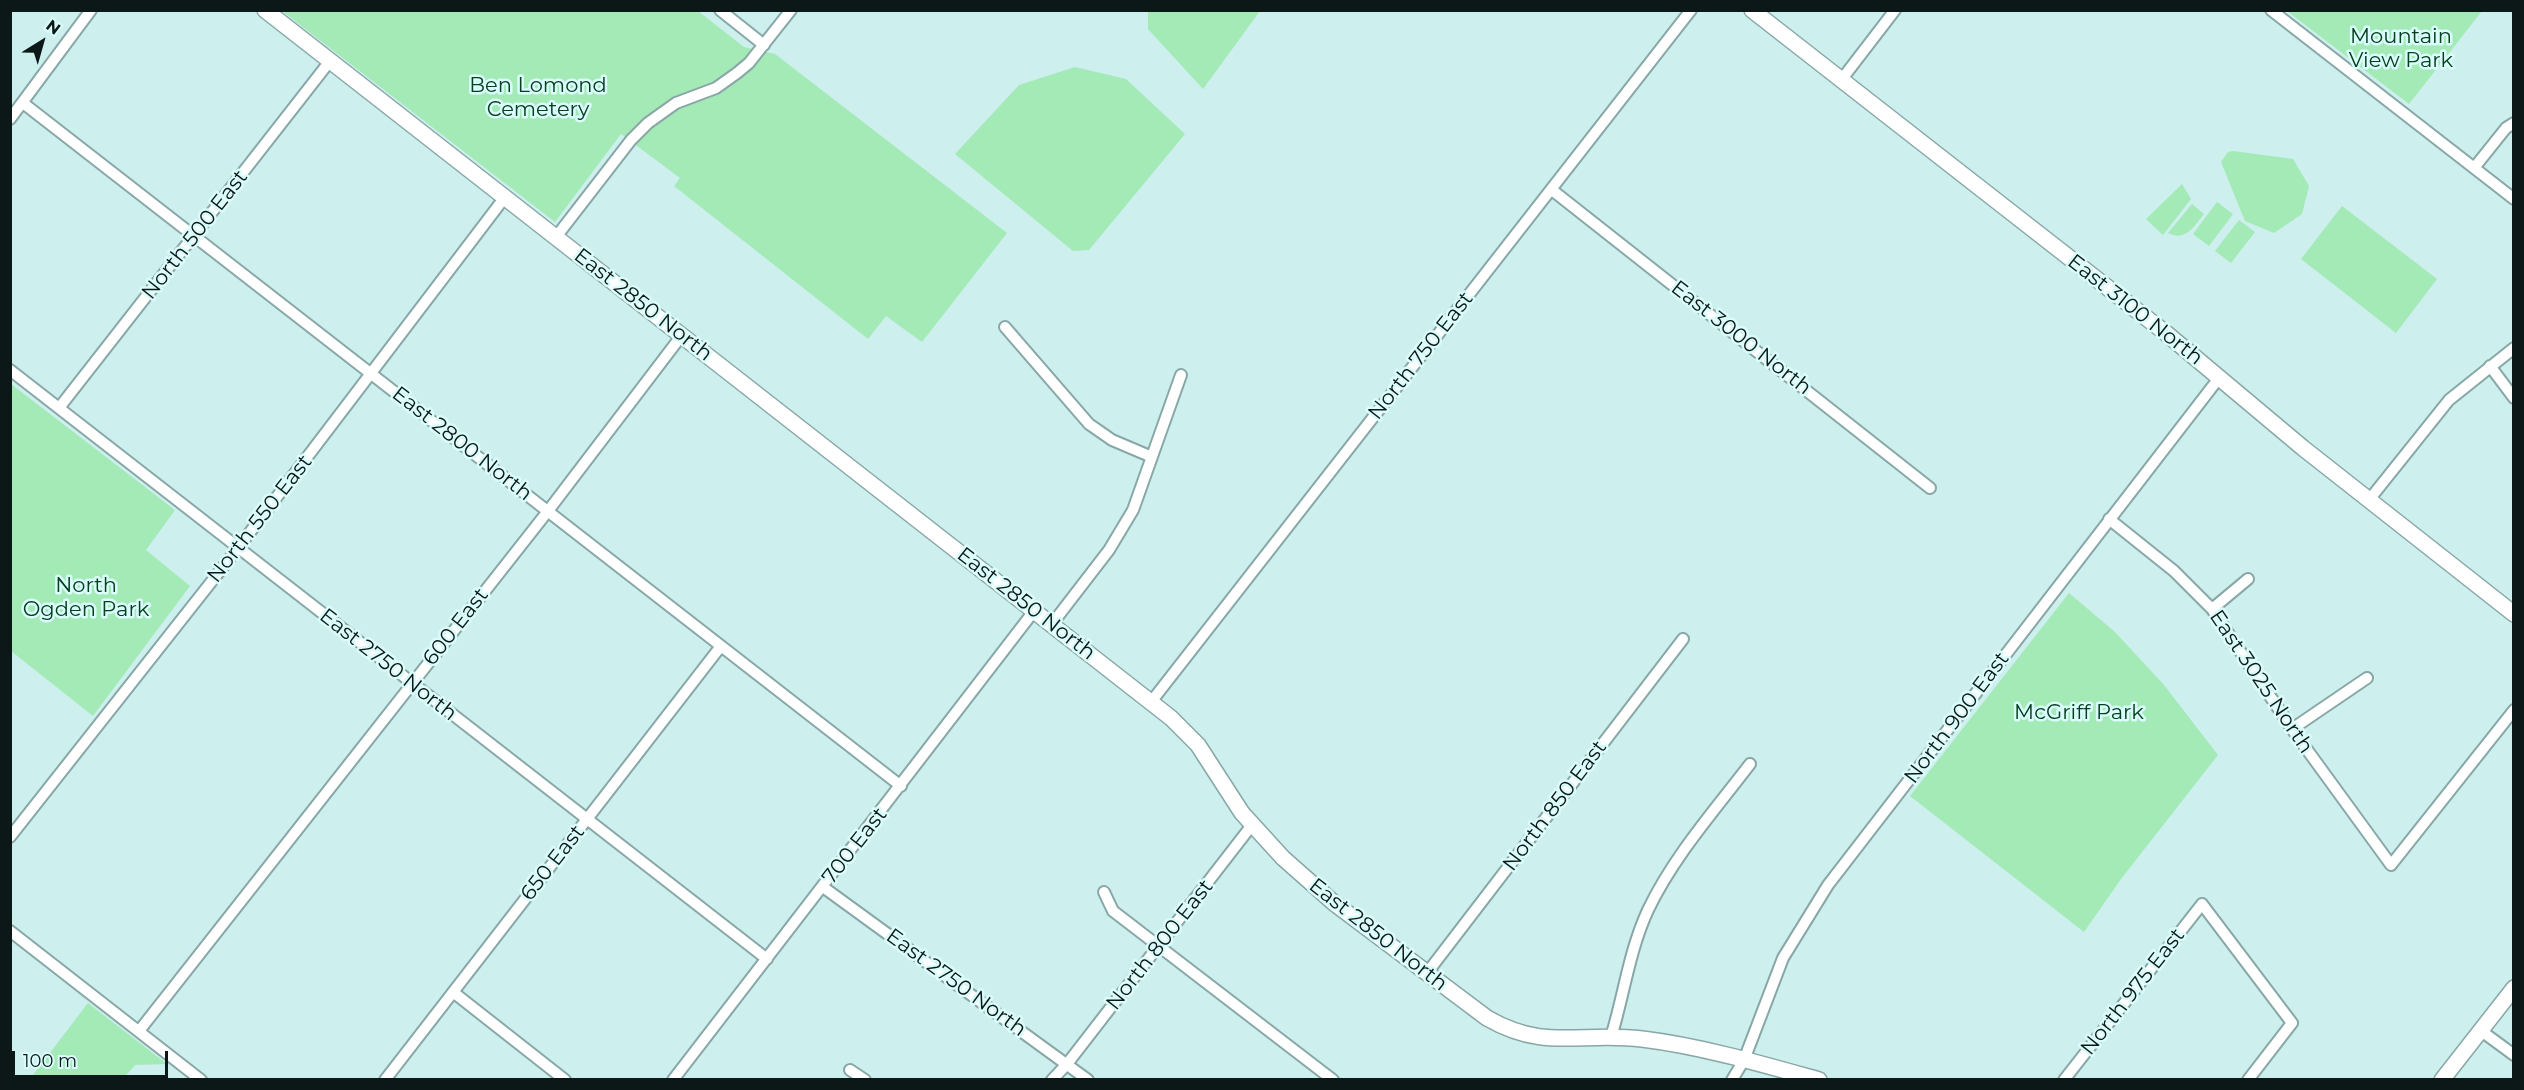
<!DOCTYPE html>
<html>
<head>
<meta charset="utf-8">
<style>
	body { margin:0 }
	#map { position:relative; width:2524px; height:1090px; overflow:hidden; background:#cdefee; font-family:Montserrat,sans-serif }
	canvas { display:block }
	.frame { position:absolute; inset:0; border:12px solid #0c1818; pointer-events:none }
	.north { position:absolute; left:12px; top:12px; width:60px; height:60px; -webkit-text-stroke:4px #dafcfb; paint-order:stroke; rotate:37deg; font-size:16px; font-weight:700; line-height:24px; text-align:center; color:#0c1818 }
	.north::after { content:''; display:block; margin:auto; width:21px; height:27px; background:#0c1818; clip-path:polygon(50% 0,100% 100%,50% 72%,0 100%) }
	.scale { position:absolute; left:12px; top:1051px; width:156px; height:27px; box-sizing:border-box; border:3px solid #0c1818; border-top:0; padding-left:8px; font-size:18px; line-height:21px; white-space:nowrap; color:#0c1818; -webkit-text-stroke:4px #dafcfb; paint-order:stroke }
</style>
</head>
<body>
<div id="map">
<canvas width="2524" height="1090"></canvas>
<div class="frame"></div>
<div class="north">N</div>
<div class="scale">100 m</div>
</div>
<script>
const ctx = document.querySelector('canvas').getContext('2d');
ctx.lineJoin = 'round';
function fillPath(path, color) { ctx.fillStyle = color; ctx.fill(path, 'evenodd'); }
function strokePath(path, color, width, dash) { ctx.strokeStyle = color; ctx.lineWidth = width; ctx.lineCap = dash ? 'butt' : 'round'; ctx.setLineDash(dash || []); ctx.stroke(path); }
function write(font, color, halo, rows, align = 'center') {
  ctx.font = font + ' Montserrat,sans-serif'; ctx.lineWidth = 5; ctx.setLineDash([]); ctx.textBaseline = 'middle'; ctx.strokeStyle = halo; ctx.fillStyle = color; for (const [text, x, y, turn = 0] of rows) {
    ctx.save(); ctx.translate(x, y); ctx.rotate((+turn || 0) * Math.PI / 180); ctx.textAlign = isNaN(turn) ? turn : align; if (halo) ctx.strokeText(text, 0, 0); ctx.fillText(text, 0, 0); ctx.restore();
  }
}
const green = new Path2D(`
	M282,11H698L744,47L775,54L1007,233L922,342L886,316L868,339L674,186L680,178L621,134L555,222Z
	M1148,11V10L1260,11L1203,89L1148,29Z
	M2287,11H2482L2409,104Z
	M1075,67L1126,79L1185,134L1089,250L1073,251L955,154L1019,85Z
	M2233,151L2293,159L2309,186L2302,214L2274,233L2245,221L2221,162L2228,152Z
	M2182,184L2191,199L2163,235L2146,219Z
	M2217,202L2233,214L2209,246L2193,234Z
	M2192,204L2204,214C2194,226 2186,242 2168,233Z
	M2342,206L2437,279L2396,333L2301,259Z
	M2239,220L2255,232L2231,263L2215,251Z
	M11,384L175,510L146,550L190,586L93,716L11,651Z
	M2069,593L2115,632L2164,685L2218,755L2121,879L2084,932L1910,796Z
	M88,1003L167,1064L135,1065L123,1079H30Z`);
const street = new Path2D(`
	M720,10L764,45
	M2271,10L2514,199
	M1842,79L1895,10
	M23,103L901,786
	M10,119L91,10
	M2474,168L2506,128L2514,123
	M1552,190L1930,488
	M556,237L631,140L648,123L676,103L716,88L737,73L749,63L791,10
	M1005,327L1089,424L1112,440L1152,457
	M2490,366L2514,398
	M10,370L767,959
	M59,408L330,61
	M2369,500L2449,400L2514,348
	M2109,519L2174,571L2212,609L2292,729L2391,865L2514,710
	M2212,609L2248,579
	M1052,624L1109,550L1133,510L1181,375
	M1151,702L1691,10
	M2292,729L2367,678
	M10,837L238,548L505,197
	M823,887L1088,1080
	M1104,892L1113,911L1333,1080
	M10,931L201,1080
	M1427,973L1683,639
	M453,992L565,1080
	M2480,1030L2514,1055
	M139,1031L548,511L682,335
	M1611,1037C1624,995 1629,951 1648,910C1674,856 1714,811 1750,764
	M850,1070L865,1080
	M385,1080L721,646
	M673,1080L1034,611
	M1052,1080L1067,1064L1252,825
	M1732,1080L1744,1060L1783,958L1828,885L2219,378
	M2064,1080L2202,904L2292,1023L2248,1080`);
const secondary = new Path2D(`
	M265,10L1171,718L1198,745L1242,813L1283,858L1334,903L1487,1018C1546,1052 1581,1031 1642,1039C1700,1046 1762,1064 1819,1080
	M1752,10L2167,334L2303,448L2514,614
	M2442,1080L2514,988`);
const parkNames = [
	["Mountain",2401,37],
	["View Park",2401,61],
	["Ben Lomond",538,86],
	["Cemetery",538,110],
	["North",86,586],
	["Ogden Park",86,610],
	["McGriff Park",2079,713]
];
const streetNames = [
	["North 500 East",195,235,-52],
	["East 2850 North",643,305,38],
	["East 3100 North",2135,310,38],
	["East 3000 North",1741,338,38],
	["North 750 East",1421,356,-52],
	["East 2800 North",462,444,38],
	["North 550 East",260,519,-52],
	["East 2850 North",1026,604,38],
	["600 East",456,627,-52],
	["East 2750 North",388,665,38],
	["East 3025 North",2261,682,56],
	["North 900 East",1957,718,-53],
	["North 850 East",1555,806,-53],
	["700 East",855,846,-52],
	["650 East",553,863,-52],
	["East 2850 North",1378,935,38],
	["North 800 East",1160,945,-52],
	["East 2750 North",956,983,36],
	["North 975 East",2133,992,-52]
];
fillPath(green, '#a3eab7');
strokePath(street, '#88a7a7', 14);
strokePath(secondary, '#88a7a7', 18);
strokePath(street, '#fff', 10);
strokePath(secondary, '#fff', 15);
write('21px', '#05401f', '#dafcfb', parkNames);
write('21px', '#0c1818', '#dafcfb', streetNames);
</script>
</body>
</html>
